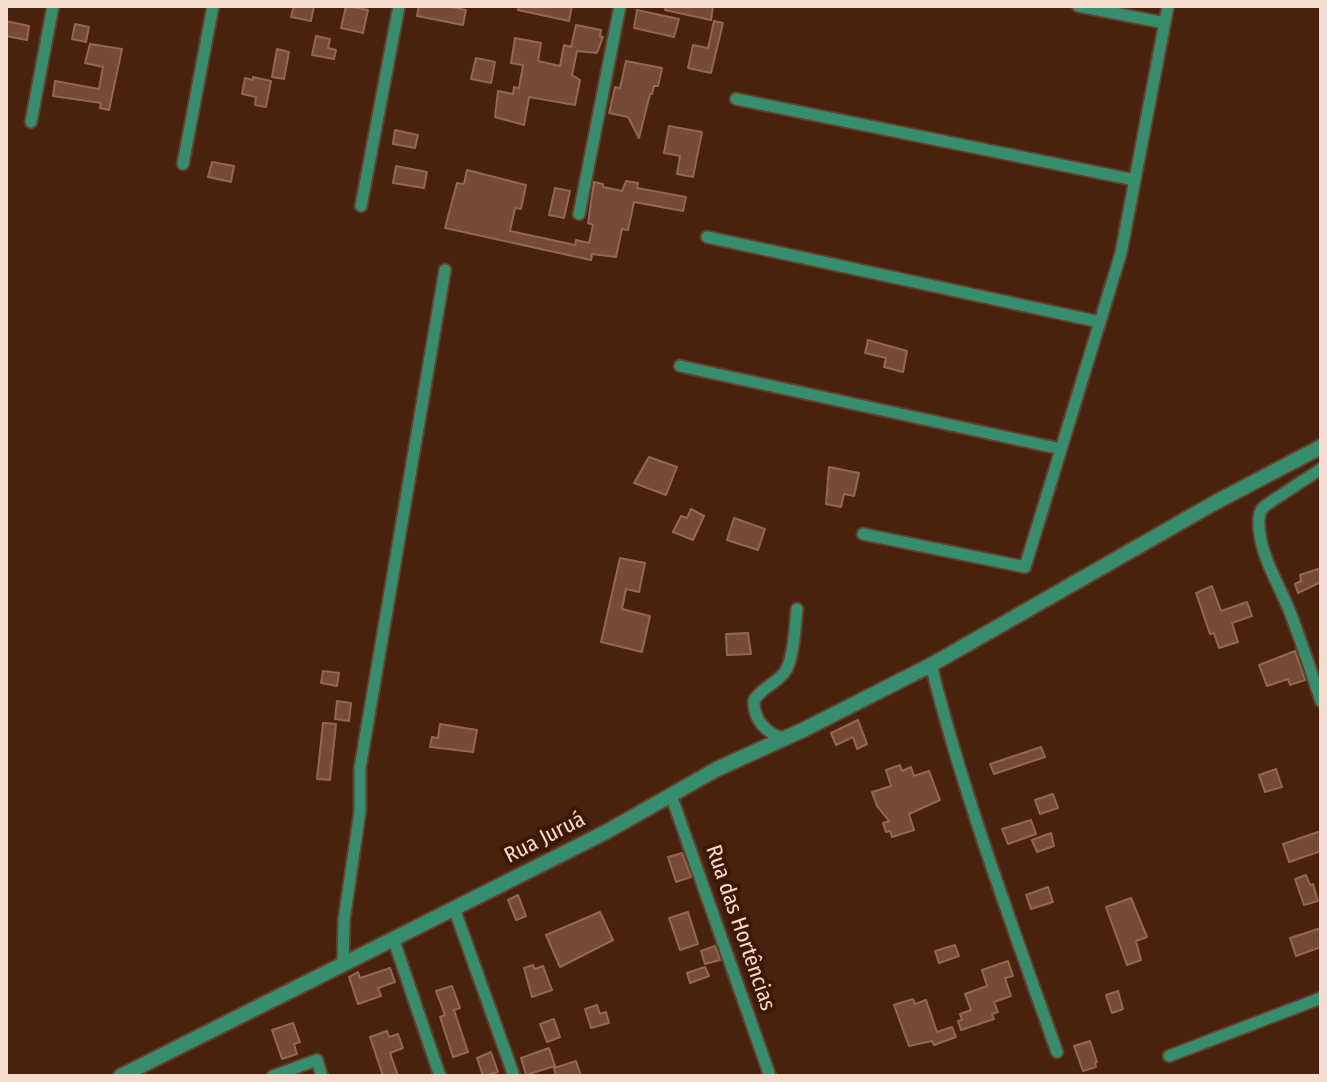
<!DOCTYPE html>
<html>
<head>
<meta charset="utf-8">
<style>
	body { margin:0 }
	#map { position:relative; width:1327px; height:1082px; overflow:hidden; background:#49220e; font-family:"Fira Sans Condensed",sans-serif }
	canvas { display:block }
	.frame { position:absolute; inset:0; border:8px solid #f5dace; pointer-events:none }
</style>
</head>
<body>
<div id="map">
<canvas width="1327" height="1082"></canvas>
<div class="frame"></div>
</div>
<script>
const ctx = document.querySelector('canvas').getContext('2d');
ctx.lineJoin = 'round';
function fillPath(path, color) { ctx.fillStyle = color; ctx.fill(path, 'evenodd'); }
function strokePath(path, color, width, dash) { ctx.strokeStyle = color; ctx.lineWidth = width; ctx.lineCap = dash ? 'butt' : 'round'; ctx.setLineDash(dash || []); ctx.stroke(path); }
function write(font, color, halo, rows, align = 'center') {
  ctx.font = font + ' "Fira Sans Condensed",sans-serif'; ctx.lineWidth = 8; ctx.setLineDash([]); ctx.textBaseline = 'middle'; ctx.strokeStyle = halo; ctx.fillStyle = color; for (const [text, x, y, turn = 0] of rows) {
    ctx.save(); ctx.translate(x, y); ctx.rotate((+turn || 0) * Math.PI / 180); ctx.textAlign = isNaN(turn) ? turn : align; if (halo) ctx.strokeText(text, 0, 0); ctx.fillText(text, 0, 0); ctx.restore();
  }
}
const building = new Path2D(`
	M294,6H314L311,21L291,17Z
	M346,6L368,10L363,33L341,28Z
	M419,6H446L466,10L463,25L417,16Z
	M519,6H572L569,21L518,10Z
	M666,6H713L711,20L665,10Z
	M637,10L679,19L674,37L634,28Z
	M6,21L29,26L27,40L6,36Z
	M714,21L723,23L711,73L688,68L693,45L708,48Z
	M75,24L89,27L86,42L72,39Z
	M576,25L601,30L600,36L603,37L597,53L577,51L572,75L580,80L575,105L529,97L524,125L495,117L498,91L513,94L514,87L519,88L523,65L511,63L515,38L541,43L538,61L560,66L564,45L571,47Z
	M316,36L330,39L328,48L336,50L334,59L312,55Z
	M90,44L122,49L109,110L100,108L101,103L53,96L55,81L99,89L103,67L85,63Z
	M277,49L289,52L284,79L272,77Z
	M476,58L495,62L491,83L471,79Z
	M626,61L662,68L658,86H654L652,94H650L639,138L628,117L609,113L615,87L620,88Z
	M253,77L271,81L266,107L255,105L256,97L242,94L245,78L253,80Z
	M669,126L702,132L693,177L677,174L680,156L664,153Z
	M395,130L418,135L415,148L393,144Z
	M212,162L234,166L231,182L208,177Z
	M396,166L427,172L424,188L393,183Z
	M467,170L526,185L521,209L515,208L510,231L575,245L576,240L589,243L593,225L588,223L594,182L603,184V187L622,191L626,181L638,183L637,188L686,197L683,211L634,202L628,230L622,229L616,257L592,254L591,260L445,228L457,183L464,184Z
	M555,188L570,191L564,218L549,215Z
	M868,340L907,351L903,372L884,367L886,358L865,353Z
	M649,457L677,467L666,495L634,483Z
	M829,467L859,473L854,496L844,494L841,507L826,504Z
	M691,509L704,516L693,540L673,532L681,516L687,518Z
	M734,518L765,529L758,550L727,540Z
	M620,558L645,563L639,592L626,589L622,609L650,616L642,652L601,642Z
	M1321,568V582L1298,593L1295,584L1301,581L1300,575Z
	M1212,586L1221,611L1247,602L1252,616L1232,623L1238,642L1219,648L1214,633L1210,634L1196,593Z
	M748,633L751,654L727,655L726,634Z
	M1295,651L1305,680L1290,685L1288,679L1267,686L1259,665Z
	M323,671L339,673L337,686L321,683Z
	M337,701L351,703L349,721L335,719Z
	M858,720L867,744L857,749L853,737L836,745L831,733Z
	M323,723L336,724L330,780L317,779Z
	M440,724L477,730L473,752L430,747L432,737L438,738Z
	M1041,747L1045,757L994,774L990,764Z
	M900,765L902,771L911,767L914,776L929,771L940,800L909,814L914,830L892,837L890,831L886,832L883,823L889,821L877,806L872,792L891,786L886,770Z
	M1276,769L1282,787L1265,792L1259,775Z
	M1053,794L1058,808L1040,814L1035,800Z
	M1031,820L1036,834L1008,844L1002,829Z
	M1321,831V851L1289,862L1283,844Z
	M1051,833L1054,846L1037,852L1032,840Z
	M682,853L691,877L676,882L668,857Z
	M1306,875L1310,885L1313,884L1318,901L1304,905L1295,879Z
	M1048,887L1053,902L1031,909L1026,895Z
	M518,895L526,916L516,920L508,900Z
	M1131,898L1147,937L1136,941L1141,960L1127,965L1106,907Z
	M600,912L613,940L560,967L546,935Z
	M688,912L698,944L680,950L669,918Z
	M1321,928V947L1296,956L1290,938Z
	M955,945L959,956L939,963L935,951Z
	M715,946L720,960L705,964L701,951Z
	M1008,961L1013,976L1005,978L1011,996L994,1002L998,1012L992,1014L994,1019L961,1030L958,1021L962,1020L960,1014L971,1010L965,994L987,986L982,970Z
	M533,965L535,969L543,966L552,990L532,997L524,968Z
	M705,967L709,976L690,983L687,973Z
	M390,968L395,982L378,988L381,996L358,1004L349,977L358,972L360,978Z
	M452,986L460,1008L454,1010L468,1052L453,1057L440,1017L445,1015L436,991Z
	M1118,991L1123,1009L1112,1013L1106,995Z
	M913,999L915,1004L926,1000L937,1032L952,1027L956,1037L934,1045L932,1041L909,1046L894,1005Z
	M597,1005L600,1014L606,1012L609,1023L591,1028L585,1009Z
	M554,1019L560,1037L547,1042L540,1024Z
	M293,1023L300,1042L294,1044L297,1054L282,1059L272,1030Z
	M387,1031L389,1037L398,1034L403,1048L390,1053L398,1076H383L370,1037Z
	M1090,1041L1097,1062L1095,1063L1096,1067L1083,1071L1074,1046Z
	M549,1048L555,1066L526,1075L521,1058Z
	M491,1052L498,1072L483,1076L477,1058Z
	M576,1061L581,1076H556L554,1068Z`);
const minor = new Path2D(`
	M1078,6L1165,23
	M736,99L1135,180
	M31,122L53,6
	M183,164L213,6
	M361,206L399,6
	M579,214L620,6
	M707,237L1100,322
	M680,366L1061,449
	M1321,469L1269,503C1263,507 1260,510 1259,518C1257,551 1278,582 1290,612C1301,641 1311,671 1321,701
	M863,534L1025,567L1121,253L1168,6
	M931,665C964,797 1012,925 1057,1052
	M784,738C766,734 753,719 754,700C762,688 775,684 784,673C794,661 795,625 797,609
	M671,795L770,1076
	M454,908L514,1076
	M393,938L440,1076
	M343,963L344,920L360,811V768L445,270
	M1169,1056L1321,998
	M273,1076L317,1060L322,1076`);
const tertiary = new Path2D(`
	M121,1076L606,832L717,769L803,730L931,665L1216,502L1321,447`);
const streetNames = [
	["Rua Juruá",545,838,-27],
	["Rua das Hortências",740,928,71]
];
fillPath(building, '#764a36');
strokePath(building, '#956752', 2);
strokePath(minor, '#653f2d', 15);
strokePath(tertiary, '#653f2d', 18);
strokePath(minor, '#378e6e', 11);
strokePath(tertiary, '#378e6e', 14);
write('22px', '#f5dace', '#3e1804', streetNames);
</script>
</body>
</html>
